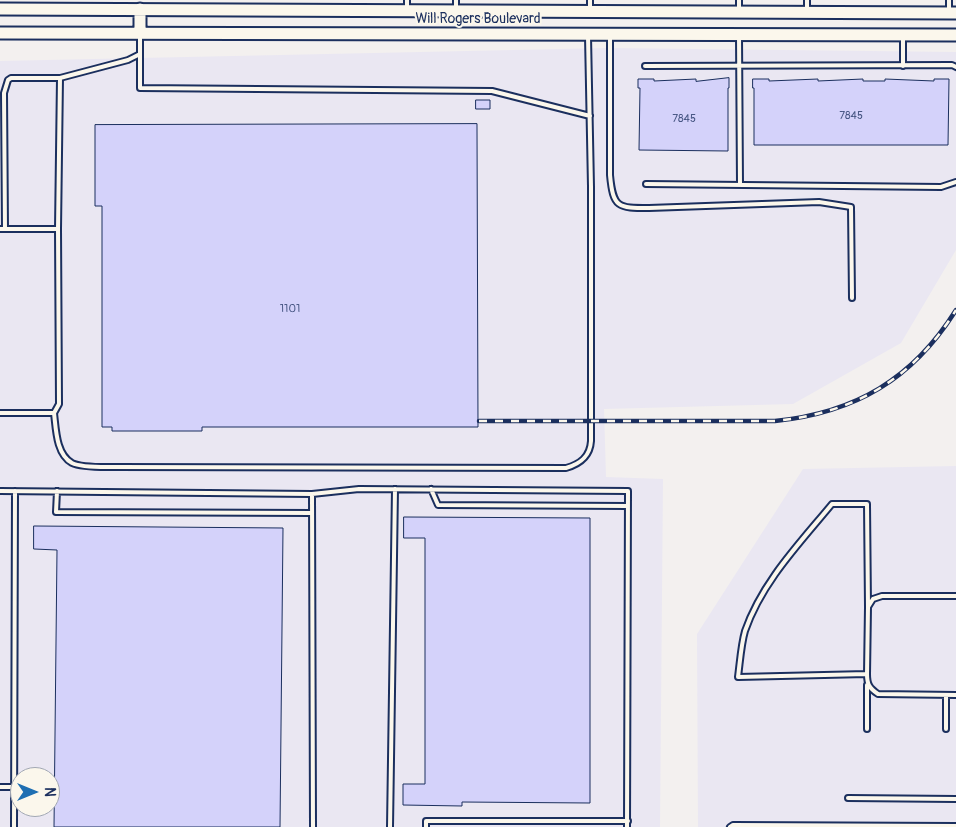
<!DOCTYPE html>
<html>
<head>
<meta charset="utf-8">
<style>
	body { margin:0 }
	#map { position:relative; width:956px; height:827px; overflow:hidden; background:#f3f0ef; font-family:Pangolin,sans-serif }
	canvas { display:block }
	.north { position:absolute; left:10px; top:767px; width:50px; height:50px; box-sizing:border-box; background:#fbf7ec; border:1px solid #a1a7b3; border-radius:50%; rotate:90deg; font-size:14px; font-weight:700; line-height:20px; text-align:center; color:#1b2f5e }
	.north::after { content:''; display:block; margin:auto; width:18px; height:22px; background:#1f6fb2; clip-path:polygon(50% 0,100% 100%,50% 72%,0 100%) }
</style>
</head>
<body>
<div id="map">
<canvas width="956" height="827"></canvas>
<div class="north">N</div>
</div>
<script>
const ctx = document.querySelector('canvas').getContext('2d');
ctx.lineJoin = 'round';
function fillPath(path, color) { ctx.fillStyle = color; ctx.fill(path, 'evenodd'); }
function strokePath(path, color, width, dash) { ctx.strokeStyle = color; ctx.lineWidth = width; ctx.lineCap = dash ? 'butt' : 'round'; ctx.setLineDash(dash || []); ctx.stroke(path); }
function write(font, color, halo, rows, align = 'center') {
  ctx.font = font + ' Pangolin,sans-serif'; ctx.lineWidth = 4; ctx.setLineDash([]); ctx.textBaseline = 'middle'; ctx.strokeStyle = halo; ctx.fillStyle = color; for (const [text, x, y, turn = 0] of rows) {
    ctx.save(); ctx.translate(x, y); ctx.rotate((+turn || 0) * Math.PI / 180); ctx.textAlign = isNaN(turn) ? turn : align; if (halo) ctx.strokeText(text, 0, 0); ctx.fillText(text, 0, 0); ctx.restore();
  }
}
const built = new Path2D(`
	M607,48L956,52V250L901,343L793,404L604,409L606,477L663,479L660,827H0V61ZM20,777H50V807H20Z
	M956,466V827H698L697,634L803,469Z`);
const building = new Path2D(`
	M729,78V88H728V151L639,150L640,88H638V79H654V81L696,79V81Z
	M753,79H769V81L818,79V81L863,79V81H885V79L934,81V79H949L948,145H754V88H753Z
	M476,100H490V109H476Z
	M477,124L478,427H202V431H112V427H102V206H95V125Z
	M404,517L590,518V803L462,802V806L403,805V784H425V538H404Z
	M34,526L283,528L280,827H54L57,550L34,549Z`);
const service = new Path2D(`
	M739,0V10
	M949,0V11
	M407,9V0
	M456,9V0
	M590,10V0
	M807,10V0
	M610,36V175C613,208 618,208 649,208L819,202L851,207L852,298
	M739,36L740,184
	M903,36V66
	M140,54V88L492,91L590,116
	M645,66L952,65L956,67
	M646,184L941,187L956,182
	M0,229H58L60,78L128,60L140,54V35
	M5,229L4,93L8,80L11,78H60
	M0,413H54C56,429 56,454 72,463C82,468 105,467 116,467L566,468C580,464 590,457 591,441V187L588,36
	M54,413L59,404L58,229
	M431,489L438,505L628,506
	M0,491L312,494L313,827
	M57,491L56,512L312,513
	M312,494L359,489L628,491L627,827
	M956,596H882L873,599L868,607L867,674C867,684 869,688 878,694L956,695
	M867,674L738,677C740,662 741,645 745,631C762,582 799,544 832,504H867L868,607
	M867,685V729
	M946,695V729
	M0,787H14
	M848,798L956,799
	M14,827L15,491
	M390,827L395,489
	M426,827V821H628
	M730,827L733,825L956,826`);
const secondary = new Path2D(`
	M0,9L956,13
	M140,9V33
	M0,33L956,35`);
const rail = new Path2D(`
	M479,421H775C855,413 913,379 956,310`);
const numberNames = [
	["7845",851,116],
	["7845",684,119],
	["1101",290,309]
];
const streetNames = [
	["Will Rogers Boulevard",478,19]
];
fillPath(built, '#eae7f2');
fillPath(building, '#d4d2fa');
strokePath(building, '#1b2f5e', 1);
strokePath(service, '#1b2f5e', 8);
strokePath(secondary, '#1b2f5e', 15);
strokePath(service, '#fbf7ec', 4);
strokePath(secondary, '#fbf7ec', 11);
strokePath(rail, '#1b2f5e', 4.5);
strokePath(rail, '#fbf7ec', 2.5, [8]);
write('11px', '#495885', null, numberNames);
write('14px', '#1b2f5e', '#fbf7ec', streetNames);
</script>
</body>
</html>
